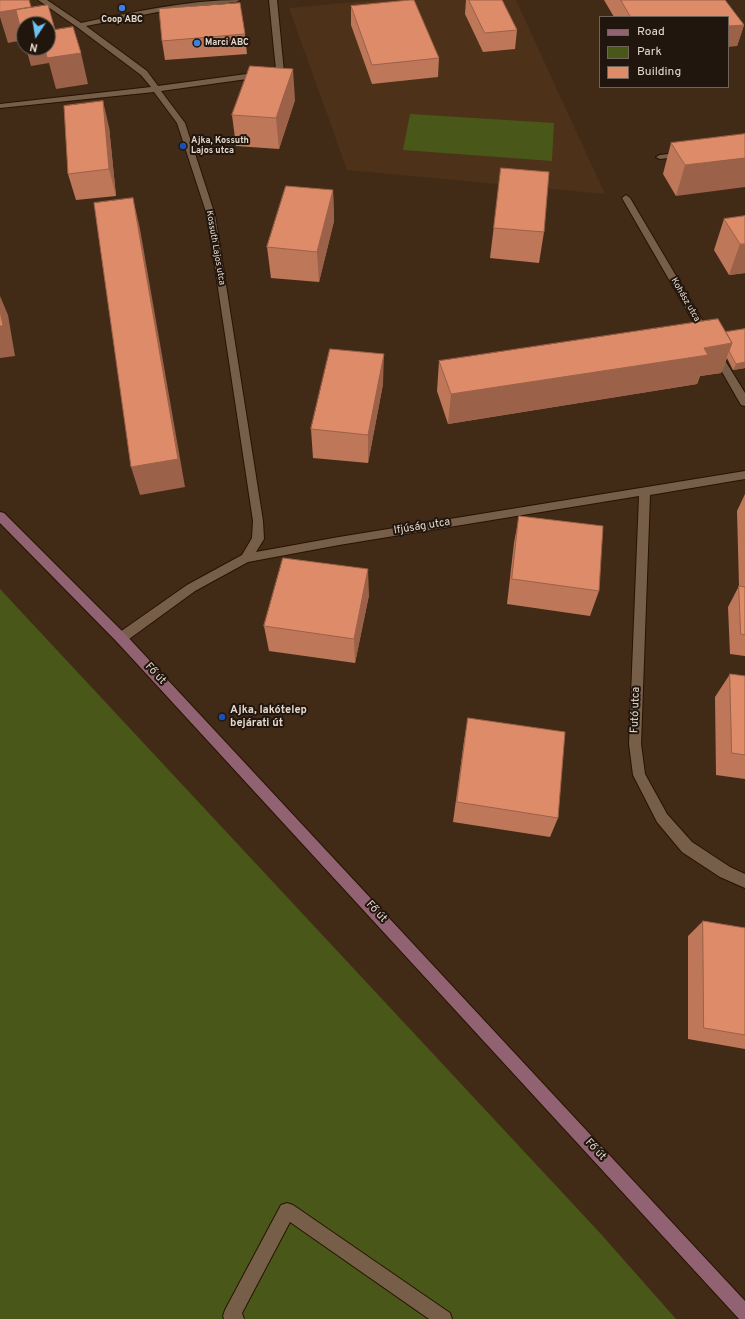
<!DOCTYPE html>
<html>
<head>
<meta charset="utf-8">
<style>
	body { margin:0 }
	#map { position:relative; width:745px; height:1319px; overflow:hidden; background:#412b17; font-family:Overpass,sans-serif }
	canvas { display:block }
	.legend { position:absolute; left:599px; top:16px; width:130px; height:72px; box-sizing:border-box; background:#20160e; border:1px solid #6f645a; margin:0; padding:5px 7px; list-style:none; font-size:12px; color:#e6d8cc }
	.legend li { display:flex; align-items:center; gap:8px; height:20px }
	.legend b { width:20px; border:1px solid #6f645a }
	.north { position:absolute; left:16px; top:16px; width:40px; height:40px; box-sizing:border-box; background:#20160e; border:1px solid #6f645a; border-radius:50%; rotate:192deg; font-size:11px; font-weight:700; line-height:16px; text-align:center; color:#e6d8cc }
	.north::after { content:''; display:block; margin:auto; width:14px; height:18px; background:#6bc3f2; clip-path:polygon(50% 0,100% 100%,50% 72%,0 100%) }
</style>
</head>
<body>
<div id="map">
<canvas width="745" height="1319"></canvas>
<ul class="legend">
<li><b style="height:5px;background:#916271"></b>Road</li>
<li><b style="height:11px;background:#495818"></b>Park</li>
<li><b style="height:11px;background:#dd8b68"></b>Building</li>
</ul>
<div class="north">N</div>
</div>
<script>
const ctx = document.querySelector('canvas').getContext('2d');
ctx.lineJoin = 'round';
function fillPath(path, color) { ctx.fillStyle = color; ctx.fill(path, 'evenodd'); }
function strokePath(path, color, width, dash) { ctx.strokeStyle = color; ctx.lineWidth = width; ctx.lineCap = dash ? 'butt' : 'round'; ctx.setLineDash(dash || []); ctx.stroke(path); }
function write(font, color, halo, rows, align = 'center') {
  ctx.font = font + ' Overpass,sans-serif'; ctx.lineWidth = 4; ctx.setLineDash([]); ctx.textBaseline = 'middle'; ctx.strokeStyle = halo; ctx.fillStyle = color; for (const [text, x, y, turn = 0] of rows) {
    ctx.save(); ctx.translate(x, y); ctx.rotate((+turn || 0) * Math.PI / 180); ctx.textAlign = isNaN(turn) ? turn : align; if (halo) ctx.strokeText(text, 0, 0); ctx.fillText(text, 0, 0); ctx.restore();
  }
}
const built = new Path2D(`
	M376,0H516L605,194L347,170L289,8Z`);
const green = new Path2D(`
	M410,114L554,123L552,161L403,150Z
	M0,589L600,1233L676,1319H0Z`);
const service = new Path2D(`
	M684,152L688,154L687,156L660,159L656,157L660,155Z
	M287,1203L293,1205L450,1313L452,1319H429L290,1222L242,1313L244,1319H224L223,1316L225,1310L281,1205Z`);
const minor = new Path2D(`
	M38,0H47L81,23C134,12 186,0 240,0L236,2L173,9L86,26L147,71L158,86L276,70L269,0H277L284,72L283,74L161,91L185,123L215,215L263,521L264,539L256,552L339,537L745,471V479L650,495L641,744L645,774L667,814L692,842L730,867L745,874V888L720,877L682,852L657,822L633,775L629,744L639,496L339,545L248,562L195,591L125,642L121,643L117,642L115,638L117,634L187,585L242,555L252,538L253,521L207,215L177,123L154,92L0,108V104L151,87L141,75L77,27Z
	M626,195L630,198L711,335L709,337L706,338L701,335L622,198Z
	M715,348L718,349L745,393V406L741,405L710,351Z`);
const secondary = new Path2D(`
	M0,512L4,513L125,634L745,1301V1319H739L117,642L0,523Z`);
const wall = new Path2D(`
	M466,0H502L517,30L515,49L483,52L465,14Z
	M604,0H725L744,25L737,46L728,17H614Z
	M351,6L439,58L438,77L372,84L351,25Z
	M245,34L247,54L165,60L162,41Z
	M295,100L279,149L236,146L232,115Z
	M109,127L116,196L76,200L68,174Z
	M745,134L676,196L663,174L671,143Z
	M501,168L544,232L539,263L490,258Z
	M333,190L334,221L319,282L271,278L267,247Z
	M745,216V273L729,275L714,250L724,219Z
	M745,329V368L733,370L727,358L721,373L700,376L697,384L448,424L437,391L439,361L726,332Z
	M383,384L368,463L313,458L311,429Z
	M745,494V656L730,654L728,607L739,586L737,511Z
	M519,516L599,591L590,616L507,604L514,543Z
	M369,595L355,663L269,651L264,626Z
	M730,674L745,676V779L716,775L715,697Z
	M468,718L558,818L550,837L453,822L464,741Z
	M703,921L745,928V1049L688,1039V936Z`);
const shadedWall = new Path2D(`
	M29,0L36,24H24V42L23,40L8,43L0,17V12Z
	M744,25L737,46L728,47V26Z
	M26,48H48L81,53L88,84L56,89L49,63L31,66Z
	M293,69L295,100L279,149L276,118Z
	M103,101L109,127L116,196L109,169Z
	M745,158V187L676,196L685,165Z
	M333,190L334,221L319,282L317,252Z
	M133,198L140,229L185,487L140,495L131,467Z
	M740,244H745V273L729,275Z
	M0,296L8,315L15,356L0,358Z
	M732,343L721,373L700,376L697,384L448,424L451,394Z
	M384,354L383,384L368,463V435Z
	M745,362V368L733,370L736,364Z
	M368,569L369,595L355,663L354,639Z`);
const building = new Path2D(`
	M0,0H29L31,7L0,12Z
	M410,0H414L439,58L372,65L351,6Z
	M469,0H502L517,30L485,33Z
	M621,0H725L744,25L728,26V17H631Z
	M240,3L245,34L162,41L159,9Z
	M48,5L55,30L48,31V24H24V35H22L16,10Z
	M73,27L81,53L47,58L45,48H48V31Z
	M250,66L293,69L276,118L232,115Z
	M103,101L109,169L68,174L64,106Z
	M745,134V158L685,165L671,143Z
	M501,168L549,172L544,232L494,228Z
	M286,186L333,190L317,252L267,247Z
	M133,198L178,459L131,467L94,203Z
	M745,216V244H740L724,219Z
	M0,310L3,326H0Z
	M718,319L732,343L704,348L708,355L451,394L439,361Z
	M745,329V362L736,364L729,351L732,343L726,332Z
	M330,349L384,354L368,435L311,429Z
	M519,516L603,526L599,591L512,579Z
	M283,558L368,569L354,639L264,626Z
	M739,586L745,587V635L741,634Z
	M730,674L745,676V755L732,753Z
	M468,718L565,732L558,818L457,802Z
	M703,921L745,928V1035L704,1028Z`);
const markers = [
	[122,8,4,"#3f7fe0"],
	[197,43,4,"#3f7fe0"],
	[183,146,4,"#1a4fb4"],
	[222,717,4,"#1a4fb4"]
];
const farPoinames = [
	["Coop ABC",122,20,"center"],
	["Marci ABC",205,43],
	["Ajka, Kossuth",191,141],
	["Lajos utca",191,151]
];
const farStreetnames = [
	["Kossuth Lajos utca",215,248,80],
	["Kohász utca",685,300,60]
];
const streetNames = [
	["Ifjúság utca",422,527,-9],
	["Fő út",155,674,47],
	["Futó utca",636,710,-88],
	["Fő út",376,912,47],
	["Fő út",595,1150,47]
];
const poiNames = [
	["Ajka, lakótelep",230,711],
	["bejárati út",230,724]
];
fillPath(built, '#4d3118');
fillPath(green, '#495818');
strokePath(service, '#271301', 2);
strokePath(minor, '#271301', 2);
strokePath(secondary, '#271301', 2);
fillPath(service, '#775e49');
fillPath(minor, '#775e49');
fillPath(secondary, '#916271');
fillPath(wall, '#be7859');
fillPath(shadedWall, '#9b6149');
fillPath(building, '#dd8b68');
strokePath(building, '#9b6149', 1);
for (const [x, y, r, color] of markers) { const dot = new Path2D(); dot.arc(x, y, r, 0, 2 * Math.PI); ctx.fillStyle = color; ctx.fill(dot); strokePath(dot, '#20160e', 1.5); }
write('bold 9px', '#e6d8cc', '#20160e', farPoinames, 'left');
write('9px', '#e6d8cc', '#20160e', farStreetnames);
write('11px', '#e6d8cc', '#20160e', streetNames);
write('bold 11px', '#e6d8cc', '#20160e', poiNames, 'left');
</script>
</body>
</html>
